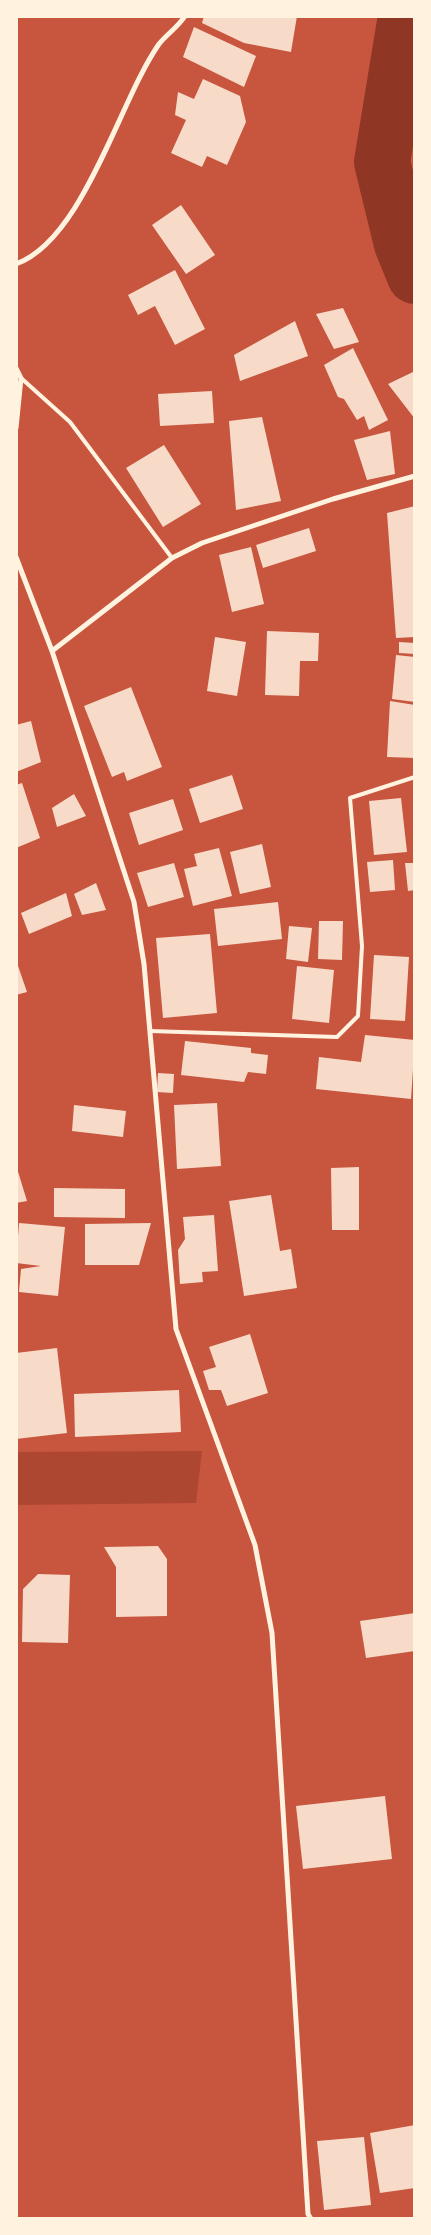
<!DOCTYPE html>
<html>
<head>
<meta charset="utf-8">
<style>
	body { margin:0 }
	#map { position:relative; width:431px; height:2235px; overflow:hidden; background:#c8553d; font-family:"Libre Baskerville",serif }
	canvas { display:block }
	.frame { position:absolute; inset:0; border:18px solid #fff3e0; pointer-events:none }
</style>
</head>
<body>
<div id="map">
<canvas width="431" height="2235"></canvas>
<div class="frame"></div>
</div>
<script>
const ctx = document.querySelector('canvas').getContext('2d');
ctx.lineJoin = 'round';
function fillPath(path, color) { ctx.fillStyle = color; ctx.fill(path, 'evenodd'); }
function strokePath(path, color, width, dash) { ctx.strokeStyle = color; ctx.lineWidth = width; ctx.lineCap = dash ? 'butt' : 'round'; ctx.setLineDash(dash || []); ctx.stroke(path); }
const green = new Path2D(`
	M202,1451L196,1503L16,1505V1452Z`);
const river = new Path2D(`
	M406,16L382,162L402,244L415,276`);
const building = new Path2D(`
	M204,16H297L291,52L244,43L202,23Z
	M194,27L256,56L244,87L183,57Z
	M203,79L240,96L246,122L227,165L207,156L202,167L171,153L186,120L175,115L178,92L194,99Z
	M181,205L215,255L186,274L152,225Z
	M175,270L205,329L175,345L155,306L138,315L128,295Z
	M343,308L359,342L334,349L316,314Z
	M295,321L308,356L240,381L234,355Z
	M353,348L388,420L369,430L364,416L357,420L344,399L338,397L324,365Z
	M415,371V419L388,384Z
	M212,391L214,423L160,426L158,394Z
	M262,417L281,501L236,510L229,421Z
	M390,431L395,474L367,480L354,440Z
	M164,445L201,504L163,527L126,468Z
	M415,506V637L396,638L387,513Z
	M309,528L316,551L263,568L256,545Z
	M251,547L264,604L232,612L219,555Z
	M267,631L319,633L318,661H300L299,696L265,695Z
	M215,637L246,642L237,696L207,691Z
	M399,642L415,643V654L399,653Z
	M396,655L415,657V702L392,699Z
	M131,687L162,767L127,781L124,772L112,777L84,706Z
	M390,701L415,705V758L387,757Z
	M31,721L41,762L16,772V725Z
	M232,775L243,809L200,823L189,789Z
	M22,783L40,838L16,848V785Z
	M74,794L86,816L57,827L52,808Z
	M401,798L407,852L374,855L369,801Z
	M173,799L183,830L139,845L129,813Z
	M262,844L271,887L240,894L230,852Z
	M219,848L232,896L193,906L184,869L197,866L194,854Z
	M393,860L395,890L370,892L367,862Z
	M174,863L184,897L148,907L137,873Z
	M405,863H415V890L408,891Z
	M96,883L106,910L82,915L74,894Z
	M66,893L72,916L29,934L21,913Z
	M278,902L282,939L218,946L214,909Z
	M319,921H343L342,960L318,959Z
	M289,926L312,928L308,962L286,959Z
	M210,934L217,1013L163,1018L156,938Z
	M374,955L409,957L405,1021L370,1019Z
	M16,960L27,992L16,995Z
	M297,966L334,970L329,1023L292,1019Z
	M365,1035L415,1040L411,1099L316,1089L319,1057L361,1062Z
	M185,1041L251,1048V1053L268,1055L266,1074L248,1072L244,1082L181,1075Z
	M158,1073L174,1074L173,1093L157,1092Z
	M217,1103L221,1166L177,1169L174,1105Z
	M74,1105L126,1111L123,1137L72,1131Z
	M16,1165L27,1201L16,1203Z
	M359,1167V1230H332L331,1168Z
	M54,1188L125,1189V1218L54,1217Z
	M271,1195L280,1251L291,1249L297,1288L244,1296L229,1201Z
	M214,1215L218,1271L202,1272L203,1282L180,1284L178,1250L185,1239L183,1217Z
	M19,1223L65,1227L58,1296L19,1292L21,1269L41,1266L16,1263Z
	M151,1223L139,1265H85V1224Z
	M250,1334L268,1393L227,1406L221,1390H209L203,1371L216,1367L209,1347Z
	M57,1348L67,1433L16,1439V1353Z
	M179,1390L181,1432L75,1437L74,1394Z
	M158,1546L167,1559V1616L116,1617V1567L104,1547Z
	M38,1574L70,1575L68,1643L22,1642L23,1589Z
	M415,1613V1651L366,1658L360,1621Z
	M385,1796L392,1859L303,1869L296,1806Z
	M415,2125V2188L380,2193L370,2133Z
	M364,2137L371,2205L324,2210L317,2141Z`);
const service = new Path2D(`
	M21,378L70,422L172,558
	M150,1031L337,1037L358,1016L362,946L350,798L415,777`);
const minor = new Path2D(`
	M16,264C84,239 119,101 159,44C167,34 178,27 185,16
	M16,368L21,378L16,428
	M16,557L52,651L134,902L144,964L176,1329L255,1545L272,1633L308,2214L311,2219
	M52,651L172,558L202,543L333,499L415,476`);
fillPath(green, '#ae4732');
strokePath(river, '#8f3625', 56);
fillPath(building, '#f7dbc8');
strokePath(service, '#fff3e0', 4);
strokePath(minor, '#fff3e0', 5);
</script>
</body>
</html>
